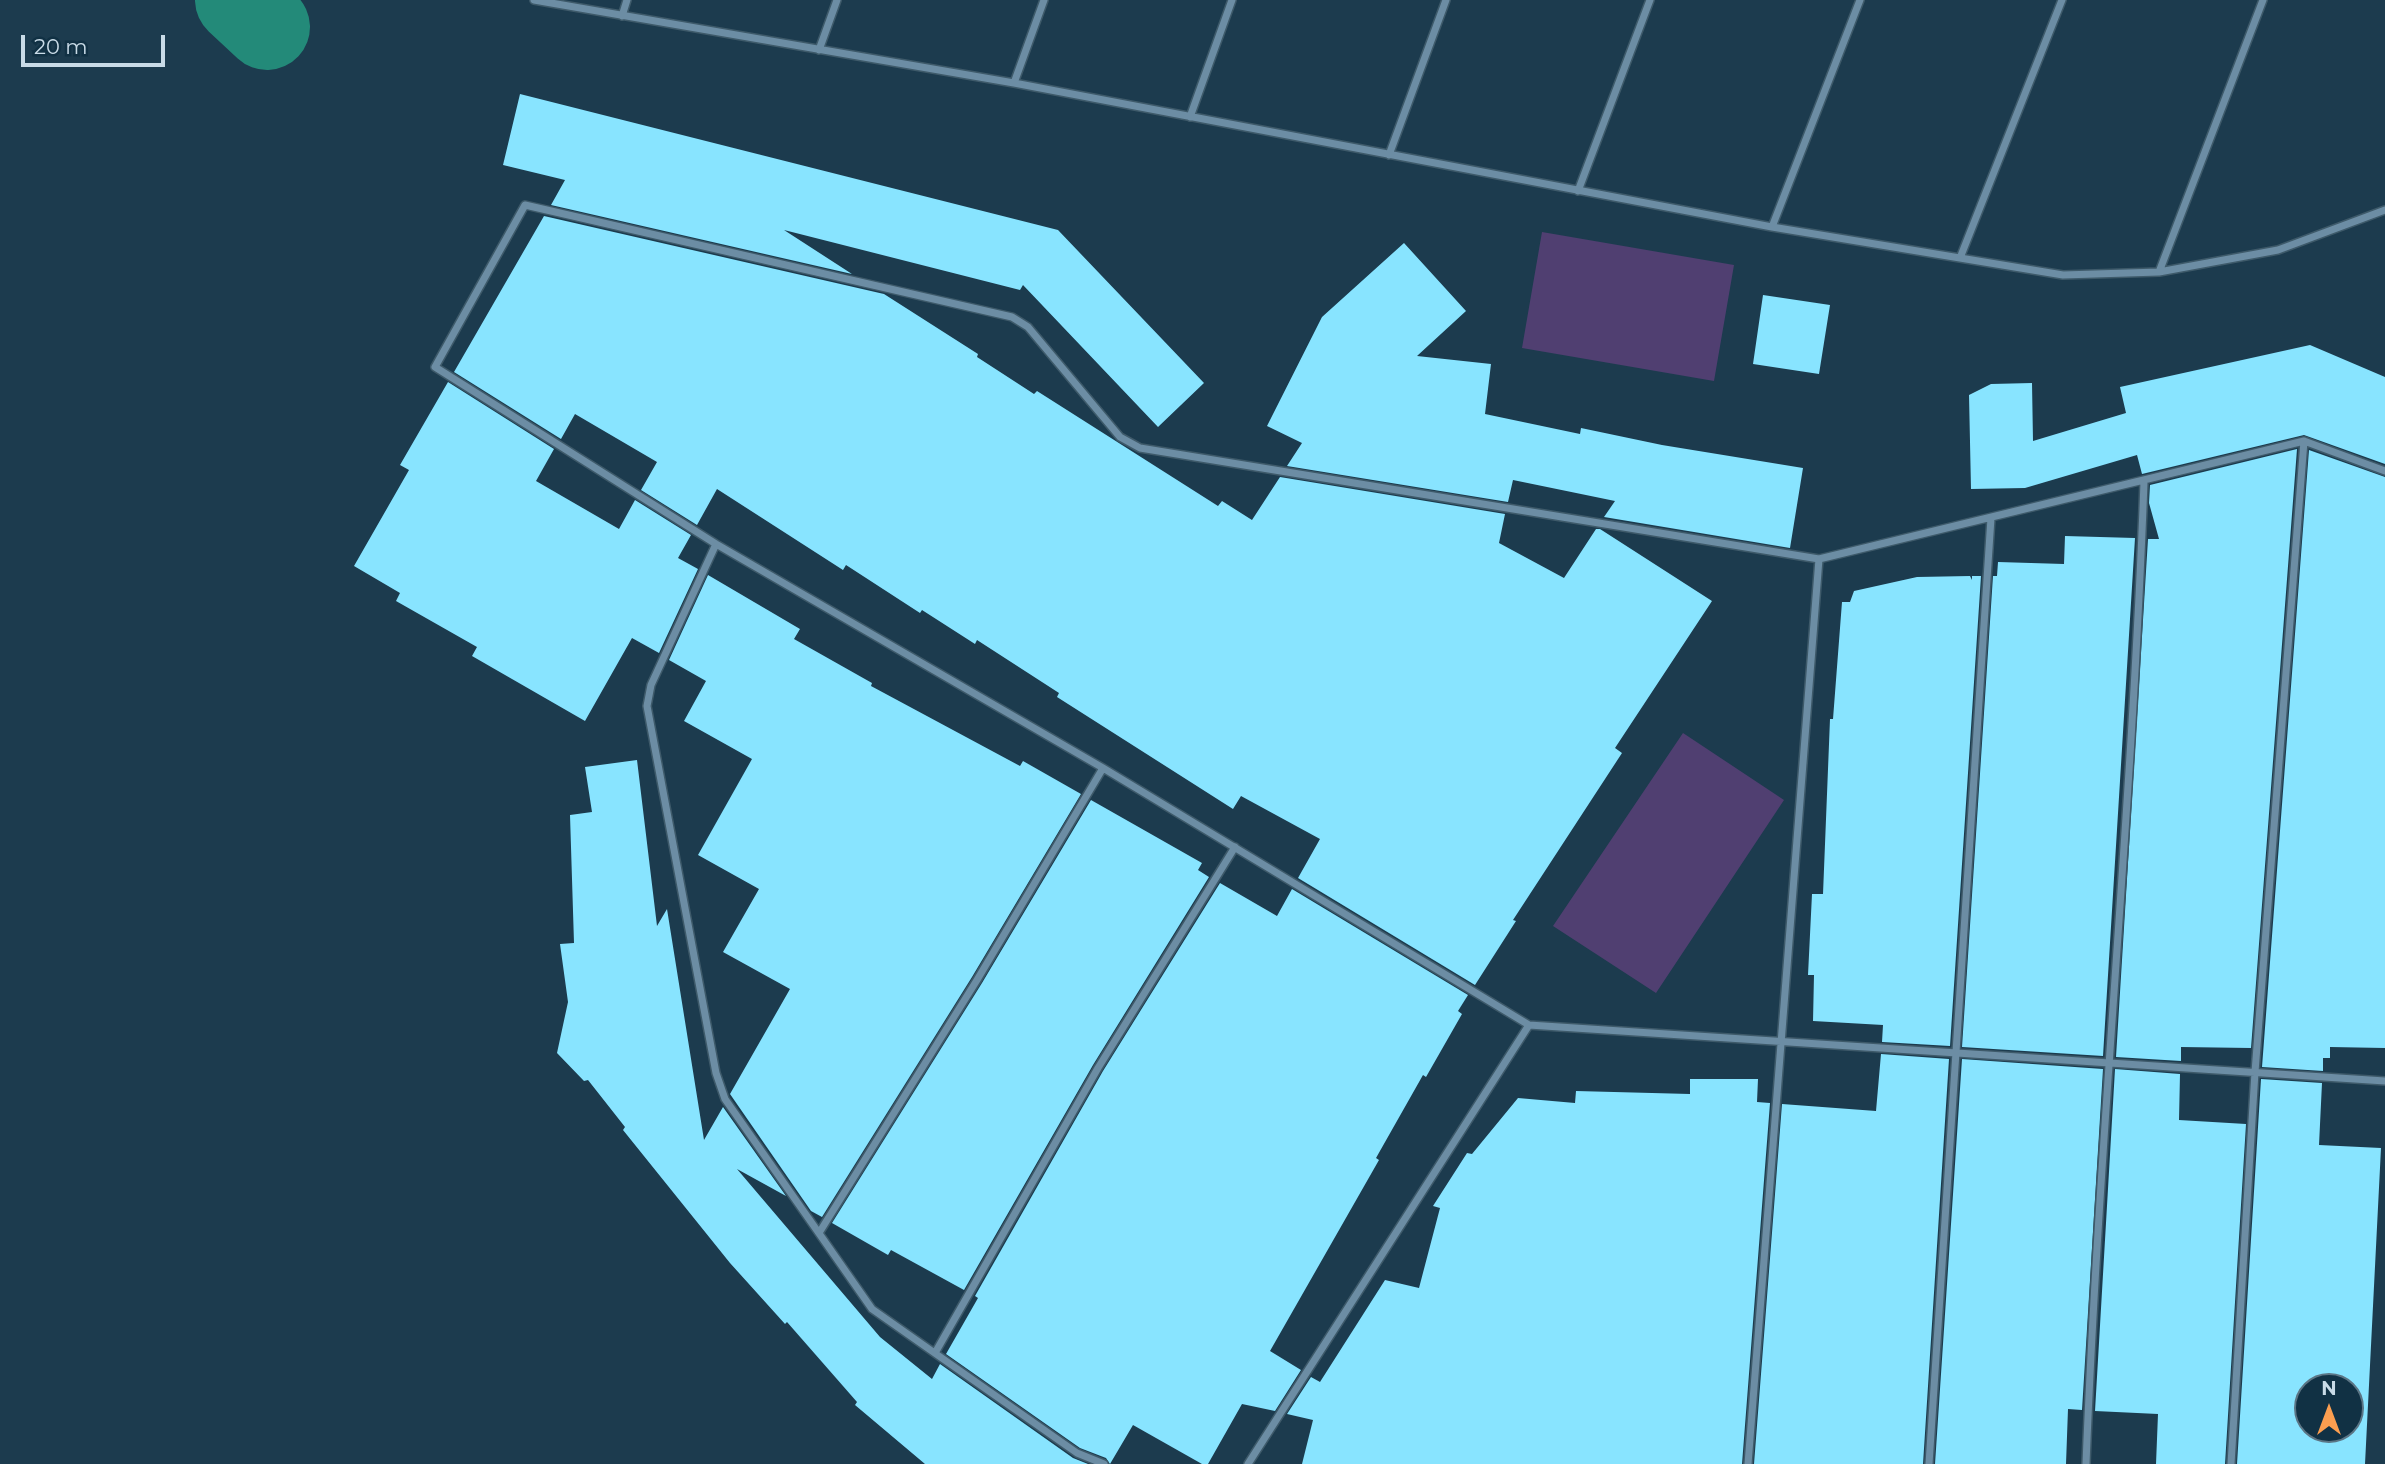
<!DOCTYPE html>
<html>
<head>
<meta charset="utf-8">
<style>
	body { margin:0 }
	#map { position:relative; width:2385px; height:1464px; overflow:hidden; background:#1c3b4e; font-family:Montserrat,sans-serif }
	canvas { display:block }
	.north { position:absolute; left:2294px; top:1373px; width:70px; height:70px; box-sizing:border-box; background:#113144; border:2px solid #5b7585; border-radius:50%; rotate:0deg; font-size:19px; font-weight:700; line-height:28px; text-align:center; color:#c9dbe7 }
	.north::after { content:''; display:block; margin:auto; width:24px; height:32px; background:#fb9e50; clip-path:polygon(50% 0,100% 100%,50% 72%,0 100%) }
	.scale { position:absolute; left:21px; top:35px; width:144px; height:32px; box-sizing:border-box; border:4px solid #c9dbe7; border-top:0; padding-left:9px; font-size:21px; line-height:24px; white-space:nowrap; color:#c9dbe7; -webkit-text-stroke:5px #113144; paint-order:stroke }
</style>
</head>
<body>
<div id="map">
<canvas width="2385" height="1464"></canvas>
<div class="north">N</div>
<div class="scale">20 m</div>
</div>
<script>
const ctx = document.querySelector('canvas').getContext('2d');
ctx.lineJoin = 'round';
function fillPath(path, color) { ctx.fillStyle = color; ctx.fill(path, 'evenodd'); }
function strokePath(path, color, width, dash) { ctx.strokeStyle = color; ctx.lineWidth = width; ctx.lineCap = dash ? 'butt' : 'round'; ctx.setLineDash(dash || []); ctx.stroke(path); }
const green = new Path2D(`
	M1542,232L1734,265L1714,381L1522,348Z
	M1683,733L1784,800L1656,993L1553,926Z`);
const river = new Path2D(`
	M238,0L267,27`);
const building = new Path2D(`
	M520,94L1058,230L1204,383L1158,427L1023,285L1020,290L784,230L852,274L551,205L565,180L503,165Z
	M544,216L884,294L978,354L977,357L1034,394L1037,391L1218,506L1222,501L1252,520L1280,477L1505,514L1499,543L1564,578L1596,529H1600L1712,601L1615,748L1622,753L1513,920L1516,921L1475,985L1298,878L1320,839L1241,796L1233,809L1057,697L1059,693L977,640L975,644L922,610L920,613L846,565L843,570L717,489L697,525L641,490L657,462L575,414L561,439L454,372Z
	M1404,243L1466,311L1417,356L1491,364L1485,414L1580,434L1581,428L1662,445L1803,468L1790,548L1604,517L1615,501L1513,480L1508,502L1287,466L1302,443L1267,426L1322,317Z
	M1763,295L1830,305L1819,374L1753,364Z
	M2310,345L2385,377V464L2304,435L2142,474L2137,455L2025,488L1971,489L1969,395L1991,384L2032,383L2033,441L2126,413L2120,387Z
	M448,382L554,449L536,481L619,529L635,500L691,535L678,558L698,569L659,653L632,638L585,721L472,656L477,647L396,601L400,593L354,566L409,470L400,465Z
	M2297,449L2251,1048L2181,1047V1061L2116,1057L2148,539H2159L2149,503L2150,485Z
	M2309,450L2385,477V1048L2330,1047V1058H2323V1071L2262,1067Z
	M2065,536L2135,538L2103,1056L1962,1047L1993,576H1997L1998,562L2064,564Z
	M708,575L800,629L794,639L872,683L871,686L1020,766L1023,761L1081,794L972,977L822,1217L811,1211L730,1094L790,989L723,952L759,889L698,855L752,759L684,721L706,681L669,660Z
	M1970,576L1972,580V576H1981L1950,1046L1882,1042L1883,1025L1813,1021L1814,975H1808L1812,894H1823L1830,719H1833L1842,602H1850L1854,591L1917,577Z
	M637,760L657,926L667,909L704,1140L723,1107L786,1196L737,1169L880,1337L932,1379L940,1364L1073,1458L1088,1464H925L855,1405L857,1402L787,1322L785,1324L730,1263L623,1130L625,1127L588,1080L584,1081L557,1053L568,1002L560,944L574,943L570,815L592,812L585,767Z
	M1091,800L1202,863L1198,870L1209,877L1093,1065L964,1290L891,1250L888,1255L832,1223L982,983Z
	M1220,883L1277,916L1292,889L1468,995L1458,1011L1462,1014L1426,1077L1423,1075L1376,1158L1379,1160L1270,1351L1301,1370L1275,1411L1242,1404L1208,1464H1202L1133,1425L1110,1464L1106,1458L1080,1448L946,1354L978,1298L975,1296L1103,1071Z
	M1881,1054L1949,1059L1923,1464H1754L1782,1104L1876,1111Z
	M1962,1059L2103,1069L2082,1410L2068,1409L2066,1464H1935Z
	M2115,1069L2180,1074L2179,1120L2246,1124L2225,1464H2156L2158,1414L2095,1411Z
	M1690,1079H1758L1757,1102L1770,1103L1742,1464H1302L1313,1420L1287,1414L1311,1377L1320,1382L1385,1280L1419,1288L1440,1208L1433,1206L1467,1153L1472,1154L1518,1098L1575,1103L1576,1091L1690,1094Z
	M2261,1079L2322,1083L2319,1145L2381,1148L2365,1464H2237ZM2308,1387H2350V1429H2308Z`);
const minor = new Path2D(`
	M534,0L1014,83L1772,227L2063,275L2159,272L2278,250L2385,210
	M622,16L627,0
	M819,50L837,0
	M1014,83L1044,0
	M1190,117L1232,0
	M1389,155L1446,0
	M1578,191L1650,0
	M1772,227L1860,0
	M1960,258L2062,0
	M2159,272L2263,0
	M2385,471L2304,441L1819,559L1140,448L1120,437L1028,327L1012,317L525,205L435,367L716,544L1103,768L1529,1025L2385,1081
	M716,544L651,685L647,706L716,1073L725,1099L872,1309L1077,1453L1104,1464
	M819,1233L977,980L1103,768
	M935,1353L1098,1068L1235,847
	M1248,1464L1529,1025
	M1748,1464L1819,559
	M1929,1464L1991,518
	M2086,1464C2099,1136 2132,810 2144,482
	M2231,1464L2255,1072L2304,441`);
fillPath(green, '#503f71');
strokePath(river, '#238a79', 86);
fillPath(building, '#88e4ff');
strokePath(minor, '#3e5a6a', 10);
strokePath(minor, '#6c8da4', 7);
</script>
</body>
</html>
